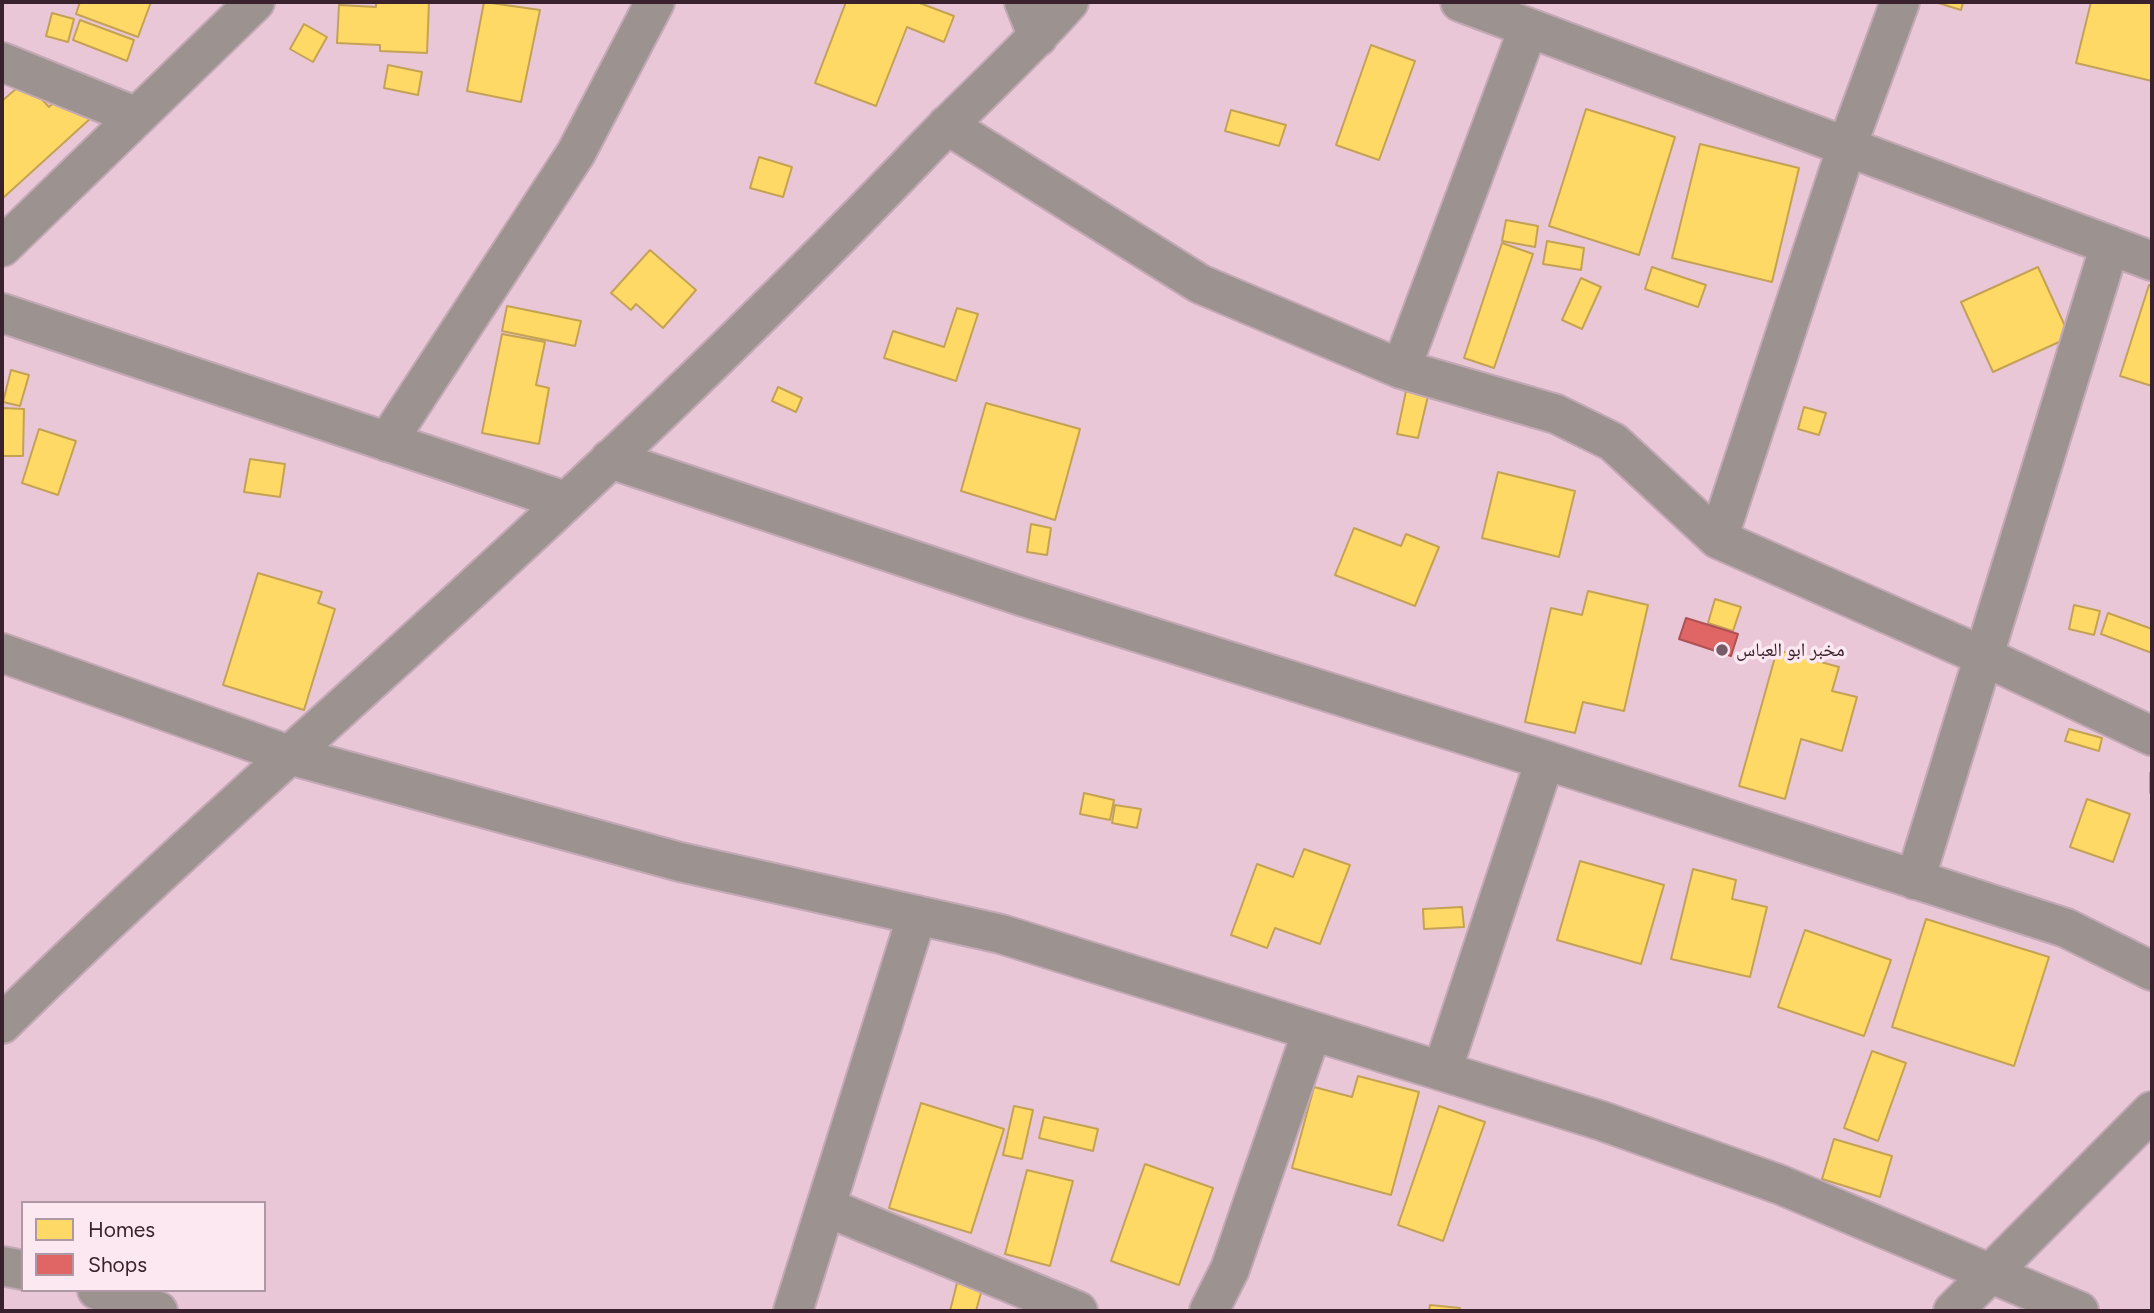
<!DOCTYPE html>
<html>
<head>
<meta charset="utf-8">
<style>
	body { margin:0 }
	#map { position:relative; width:2154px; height:1313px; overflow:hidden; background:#e9c7d6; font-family:Figtree,sans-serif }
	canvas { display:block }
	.frame { position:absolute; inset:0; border:4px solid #39212d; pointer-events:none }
	.legend { position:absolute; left:21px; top:1201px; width:245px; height:91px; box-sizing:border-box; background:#fce8f1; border:2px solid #ae98a3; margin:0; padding:9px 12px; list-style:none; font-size:21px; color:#39212d }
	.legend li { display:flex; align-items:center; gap:14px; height:35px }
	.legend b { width:35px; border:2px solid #ae98a3 }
</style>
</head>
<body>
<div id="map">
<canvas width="2154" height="1313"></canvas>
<div class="frame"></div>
<ul class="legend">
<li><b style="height:19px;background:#ffd966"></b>Homes</li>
<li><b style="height:19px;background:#e06666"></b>Shops</li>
</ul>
</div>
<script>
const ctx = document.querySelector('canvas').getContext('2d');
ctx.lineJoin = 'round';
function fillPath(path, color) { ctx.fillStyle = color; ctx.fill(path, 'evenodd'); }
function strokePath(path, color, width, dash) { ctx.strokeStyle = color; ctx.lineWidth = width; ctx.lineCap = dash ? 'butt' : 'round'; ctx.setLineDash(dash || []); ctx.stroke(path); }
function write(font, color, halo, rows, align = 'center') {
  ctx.font = font + ' Figtree,"Noto Naskh Arabic",sans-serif'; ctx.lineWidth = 7; ctx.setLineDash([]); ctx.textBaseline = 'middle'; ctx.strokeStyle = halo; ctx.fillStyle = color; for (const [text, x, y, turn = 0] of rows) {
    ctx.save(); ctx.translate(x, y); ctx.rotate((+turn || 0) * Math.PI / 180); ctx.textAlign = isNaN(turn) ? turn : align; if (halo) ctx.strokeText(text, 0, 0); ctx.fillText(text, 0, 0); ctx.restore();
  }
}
const homes = new Path2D(`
	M80,2H151L138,37L76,14Z
	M376,2H429L427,53L380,51V45L337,43L339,5L376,7Z
	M484,2L540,10L521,102L467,91Z
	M846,2H917L954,16L944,42L907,27L876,106L815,83Z
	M1935,2H1963L1961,10Z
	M2091,2H2152V81L2076,63Z
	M52,13L74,19L68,42L46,36Z
	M80,20L134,40L127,61L73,40Z
	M304,24L327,37L313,62L290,49Z
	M1371,45L1415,61L1379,160L1336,145Z
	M388,65L422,72L418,95L384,88Z
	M25,81L49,107L67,90L92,117L3,198L2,101Z
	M1586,109L1675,137L1639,255L1549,226Z
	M1231,110L1286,125L1279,146L1225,131Z
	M1700,144L1799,168L1772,282L1672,258Z
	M759,157L792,167L783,197L750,188Z
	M1506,220L1538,226L1535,247L1502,241Z
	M1547,241L1584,248L1581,270L1543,264Z
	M1502,243L1533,254L1494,368L1464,358Z
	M650,250L696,290L663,328L636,304L631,310L611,293Z
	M1652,267L1706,285L1698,307L1645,289Z
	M2038,267L2070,337L1993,372L1961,302Z
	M1581,278L1601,287L1582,329L1562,320Z
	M2149,285L2152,286V386L2120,376Z
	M507,306L581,321L575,346L502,331Z
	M957,308L978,314L956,381L884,358L893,331L944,347Z
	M502,334L545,342L536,385L549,388L539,444L482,433Z
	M11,370L29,375L20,406L3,402Z
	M778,387L802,398L796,412L772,401Z
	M1406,391L1428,396L1418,438L1397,434Z
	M986,403L1080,429L1055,520L961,491Z
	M1804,407L1826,413L1819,435L1798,429Z
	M2,408L24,409L23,456H2Z
	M39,429L76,441L58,495L22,483Z
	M250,459L285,464L280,497L244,492Z
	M1498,472L1575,491L1559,557L1482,538Z
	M1031,524L1051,528L1047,555L1027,552Z
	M1354,528L1401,546L1406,534L1439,547L1415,606L1335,575Z
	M258,573L322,592L318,603L335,609L304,710L223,685Z
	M1588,591L1648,605L1624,711L1583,702L1575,733L1525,722L1551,608L1582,615Z
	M1715,599L1741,607L1733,631L1708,623Z
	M2074,605L2100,611L2094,635L2069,629Z
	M2108,613L2152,629V653L2101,634Z
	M1777,650L1839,667L1832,691L1857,697L1842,751L1801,739L1785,799L1739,786Z
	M2069,729L2102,738L2099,751L2065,741Z
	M2150,773H2152V793H2150Z
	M1084,793L1114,800L1110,820L1080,814Z
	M2087,799L2130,814L2113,862L2070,847Z
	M1115,805L1141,809L1137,828L1112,823Z
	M1304,849L1350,865L1320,944L1275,928L1267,948L1231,935L1257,864L1293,877Z
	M1580,861L1664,885L1641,964L1557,940Z
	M1693,869L1736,880L1732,899L1767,907L1750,977L1671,959Z
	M1462,907L1464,927L1424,929L1423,909Z
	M1926,919L2049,957L2014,1066L1892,1027Z
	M1805,930L1891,960L1864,1036L1778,1007Z
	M1872,1051L1906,1063L1878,1141L1844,1128Z
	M1358,1076L1419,1092L1391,1195L1292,1168L1314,1087L1352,1097Z
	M921,1103L1004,1129L971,1233L889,1208Z
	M1014,1106L1033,1110L1022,1159L1003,1155Z
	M1439,1106L1485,1122L1443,1241L1398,1225Z
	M1044,1117L1098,1129L1093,1151L1039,1138Z
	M1834,1139L1892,1156L1880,1197L1822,1179Z
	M1145,1164L1213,1188L1179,1285L1111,1261Z
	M1027,1170L1073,1181L1050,1266L1005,1254Z
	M957,1283L982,1289L976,1311H950Z
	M1430,1305L1460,1308L1459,1311H1429Z`);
const shops = new Path2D(`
	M1686,618L1738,634L1731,656L1679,639Z`);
const street = new Path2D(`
	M1024,2L1038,37
	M1460,2L2152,261
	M2,62L135,116
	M947,125L1200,284L1401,369L1556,414L1613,442L1718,539L1985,657L2152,736
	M2,247L255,2
	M2,313L565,501
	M1401,369L1528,29
	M387,442L576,153L655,2
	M610,459L1024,597L1545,760L2066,928L2152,971
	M1718,539L1847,146L1900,2
	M2,653L289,755L680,862L1001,934L1602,1121L1781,1185L2079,1311
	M1915,880L2110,245
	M2,1024C159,869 325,725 487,575C638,436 787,293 928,145C975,97 1025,52 1069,2
	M1442,1071L1545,760
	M826,1207L1078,1311
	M2,1266L23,1270
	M97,1290L158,1311
	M793,1311L917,915
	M1209,1311L1230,1269L1312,1031
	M1953,1311L2152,1111`);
const markers = [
	[1722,650,7,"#775b68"]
];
const poiNames = [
	["مخبر ابو العباس",1736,650]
];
fillPath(homes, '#ffd966');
strokePath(homes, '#c4a255', 2);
fillPath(shops, '#e06666');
strokePath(shops, '#ae5155', 2);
strokePath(street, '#c3a8b5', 42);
strokePath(street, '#9c9390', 38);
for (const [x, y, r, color] of markers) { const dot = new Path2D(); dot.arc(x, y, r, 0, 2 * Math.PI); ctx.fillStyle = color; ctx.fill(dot); strokePath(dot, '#fce8f1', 2.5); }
write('19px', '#39212d', '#fce8f1', poiNames, 'left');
</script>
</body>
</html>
